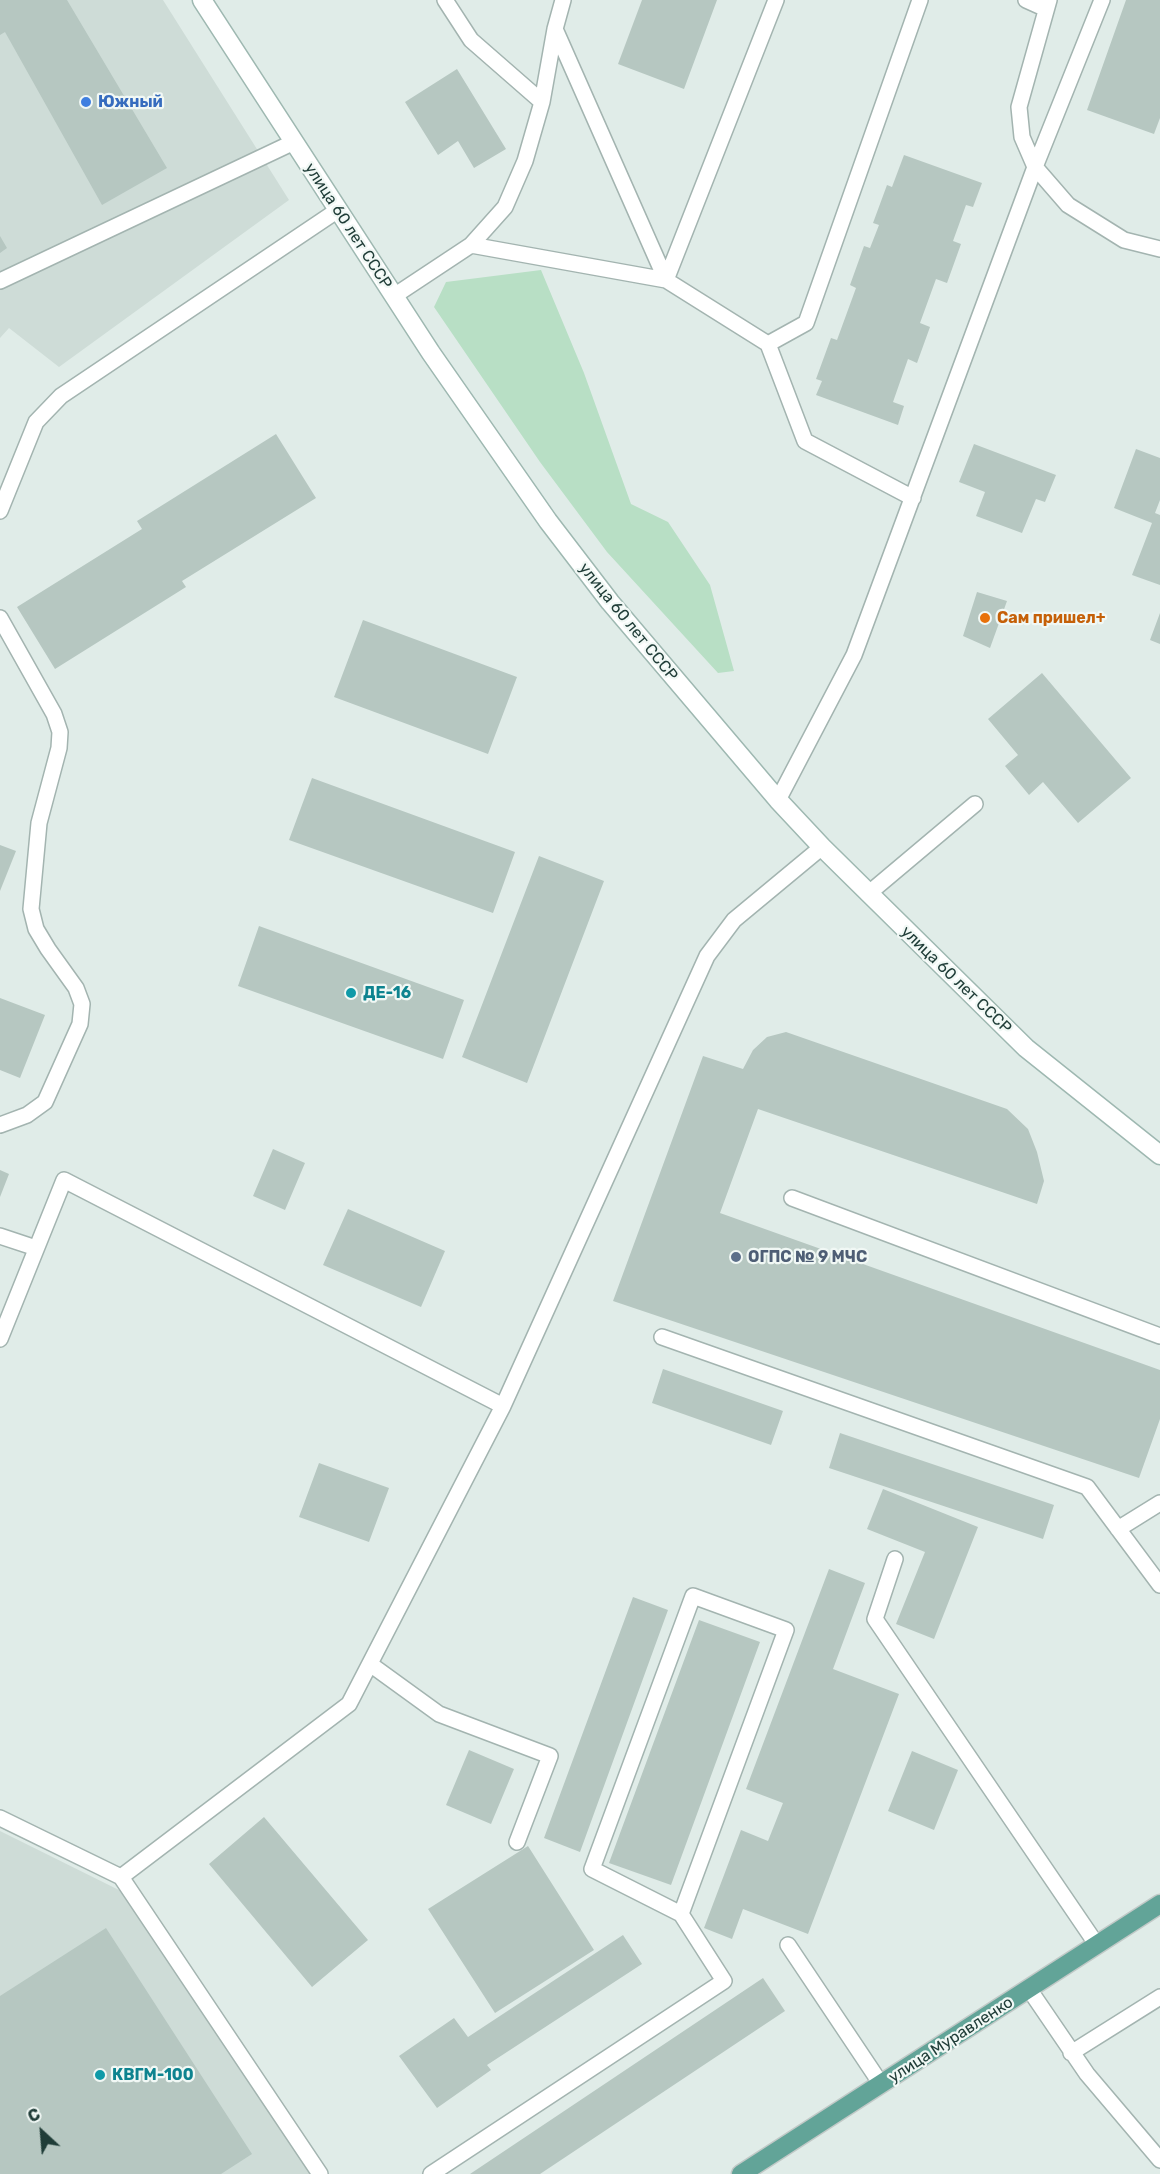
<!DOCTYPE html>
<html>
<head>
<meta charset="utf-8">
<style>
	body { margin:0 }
	#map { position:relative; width:1160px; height:2174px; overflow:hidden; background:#e0ece8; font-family:Rubik,sans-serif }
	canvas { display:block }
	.north { position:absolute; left:12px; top:2102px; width:60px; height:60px; -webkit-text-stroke:4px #f1f8f5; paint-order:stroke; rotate:334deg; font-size:16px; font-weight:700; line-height:24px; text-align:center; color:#203d38 }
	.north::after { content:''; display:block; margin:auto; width:21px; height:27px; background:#203d38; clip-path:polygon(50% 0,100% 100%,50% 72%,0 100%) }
</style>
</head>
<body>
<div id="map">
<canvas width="1160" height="2174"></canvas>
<div class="north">С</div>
</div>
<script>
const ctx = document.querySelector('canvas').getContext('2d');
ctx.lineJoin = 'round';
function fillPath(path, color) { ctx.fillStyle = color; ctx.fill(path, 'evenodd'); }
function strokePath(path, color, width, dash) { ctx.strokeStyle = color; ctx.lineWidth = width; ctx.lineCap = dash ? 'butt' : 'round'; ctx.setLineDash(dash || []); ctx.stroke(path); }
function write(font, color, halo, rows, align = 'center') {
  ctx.font = font + ' Rubik,sans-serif'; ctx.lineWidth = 4.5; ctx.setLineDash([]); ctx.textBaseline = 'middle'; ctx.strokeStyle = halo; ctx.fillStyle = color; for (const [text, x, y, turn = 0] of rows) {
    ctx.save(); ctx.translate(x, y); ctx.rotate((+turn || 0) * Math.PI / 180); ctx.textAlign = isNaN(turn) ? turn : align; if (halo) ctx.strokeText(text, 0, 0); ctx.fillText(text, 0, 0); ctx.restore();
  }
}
const built = new Path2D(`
	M0,0H163L289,200L59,367L9,328L0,338Z
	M0,1831L129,1895L318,2174H0Z`);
const green = new Path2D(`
	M541,270L584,373L631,504L668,522L710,585L734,671L718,673L607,552L540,462L434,307L446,282Z`);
const building = new Path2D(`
	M0,0H67L167,168L102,205L5,32L0,35Z
	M642,0H717L684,89L618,64Z
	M1126,0H1160V118L1154,134L1087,110Z
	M457,69L506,149L474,168L458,141L438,155L405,102Z
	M904,155L982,183L973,207L966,205L953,241L961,244L947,283L936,279L920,323L930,327L917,363L908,359L893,402L904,406L898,425L816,395L822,381L816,379L831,338L837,340L856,288L850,285L864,246L870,248L879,225L873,223L887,185L892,187Z
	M0,236L7,248L0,253Z
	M276,434L316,498L182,581L186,587L55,669L17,607L142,529L137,521Z
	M974,444L1056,475L1045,502L1036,499L1022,533L976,516L985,492L959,482Z
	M1136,449L1160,458V500L1155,513L1160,515V585L1132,575L1152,523L1114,508Z
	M977,592L1007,601L990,648L963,636Z
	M1160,613V644L1150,640Z
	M363,620L517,677L488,754L334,697Z
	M1042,673L1131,778L1078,823L1043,782L1029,795L1005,766L1018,755L988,719Z
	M312,778L515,852L493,913L289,840Z
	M0,845L16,851L0,891Z
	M539,856L604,881L527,1083L462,1057Z
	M259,926L464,1000L443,1059L238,986Z
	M0,998L45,1015L20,1078L0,1070Z
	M786,1032L1007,1109L1028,1129L1037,1152L1044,1181L1037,1204L758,1109L720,1213L1160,1370V1419L1139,1478L613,1301L703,1056L743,1069L753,1050L767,1037Z
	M273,1149L305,1163L285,1210L253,1196Z
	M0,1170L9,1174L0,1197Z
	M348,1209L445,1251L421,1307L323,1265Z
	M663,1369L783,1411L771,1445L652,1403Z
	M840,1433L1054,1505L1043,1539L829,1468Z
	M319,1463L389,1488L369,1542L299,1517Z
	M883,1489L978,1527L934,1639L896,1624L925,1552L867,1529Z
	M829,1569L865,1583L833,1669L899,1694L808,1934L743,1909L732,1939L704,1928L741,1830L768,1841L783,1803L746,1789Z
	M633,1597L668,1610L580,1852L544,1838Z
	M699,1620L760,1642L671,1885L609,1863Z
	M469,1750L514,1769L491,1824L446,1805Z
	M912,1751L958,1770L934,1830L888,1811Z
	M264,1817L368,1940L312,1987L209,1864Z
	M528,1846L594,1950L495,2013L428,1909Z
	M106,1928L252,2154L221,2174H0V1996Z
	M623,1935L642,1964L487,2065L491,2070L437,2108L399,2056L454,2018L468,2037Z
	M763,1978L785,2011L540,2174H470Z`);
const service = new Path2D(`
	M445,0L471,40L542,102
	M1026,0L1046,9
	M1049,0L1019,107L1022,137L1035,167L1068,205L1124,240L1160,249
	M555,29L666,280
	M471,245L666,280L768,344L805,441L913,498
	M666,280L776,0
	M0,281L294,142
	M394,296L471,245L505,207L525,161L542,102L555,29L563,0
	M768,344L806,323L920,0
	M0,511L36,422L61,396L338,210
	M0,618L54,714L60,732L59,748L39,823L31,909L36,929L48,949L76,988L82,1004L80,1024L45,1102L27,1115L0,1125
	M778,800L854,655L1035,167L1102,0
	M868,894L975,804
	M792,1198L1160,1336
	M0,1236L36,1248
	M662,1337L1087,1487L1160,1585
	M0,1339L64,1180L503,1406
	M1118,1529L1160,1503
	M895,1559L875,1619L1097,1945
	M370,1664L439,1714L550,1756L517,1842
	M0,1818L121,1877L349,1704L503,1406L707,956L734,920L822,847
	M121,1877L320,2174
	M788,1945L881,2084
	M1029,1989L1087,2074L1160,2160
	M1071,2053L1160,1997
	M431,2174L724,1981L681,1914L592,1869L693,1596L786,1630L681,1914`);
const secondary = new Path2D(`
	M202,0L431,353L548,521L610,602L778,800L822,847L1026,1048L1160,1155`);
const primary = new Path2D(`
	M741,2174L1160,1904`);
const markers = [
	[86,102,6,"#3f7fe0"],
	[985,618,6,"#e8710a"],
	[351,993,6,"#0f9aa8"],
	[736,1257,6,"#5c6f8a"],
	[100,2075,6,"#0f9aa8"]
];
const shopNames = [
	["Южный",98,102]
];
const streetNames = [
	["улица 60 лет СССР",348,226,57],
	["улица 60 лет СССР",628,622,51],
	["улица 60 лет СССР",956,980,44],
	["улица Муравленко",951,2040,-33]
];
const foodNames = [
	["Сам пришел+",997,618]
];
const cultureNames = [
	["ДЕ-16",363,993],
	["КВГМ-100",112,2075]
];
const serviceNames = [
	["ОГПС № 9 МЧС",748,1257]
];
fillPath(built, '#cedcd7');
fillPath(green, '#b8dfc5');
fillPath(building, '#b6c7c1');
strokePath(service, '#a3b4b0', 18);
strokePath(secondary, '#9eb8b1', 21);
strokePath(primary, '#c1c9c7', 21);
strokePath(service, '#fff', 15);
strokePath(secondary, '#fff', 18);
strokePath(primary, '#62a498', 18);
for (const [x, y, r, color] of markers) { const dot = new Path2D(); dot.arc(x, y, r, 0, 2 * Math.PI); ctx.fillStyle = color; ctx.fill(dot); strokePath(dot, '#f1f8f5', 2); }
write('bold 16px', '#366cbe', '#f1f8f5', shopNames, 'left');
write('16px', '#203d38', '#f1f8f5', streetNames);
write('bold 16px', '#c56008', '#f1f8f5', foodNames, 'left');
write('bold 16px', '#0d838f', '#f1f8f5', cultureNames, 'left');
write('bold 16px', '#4e5e75', '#f1f8f5', serviceNames, 'left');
</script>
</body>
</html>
